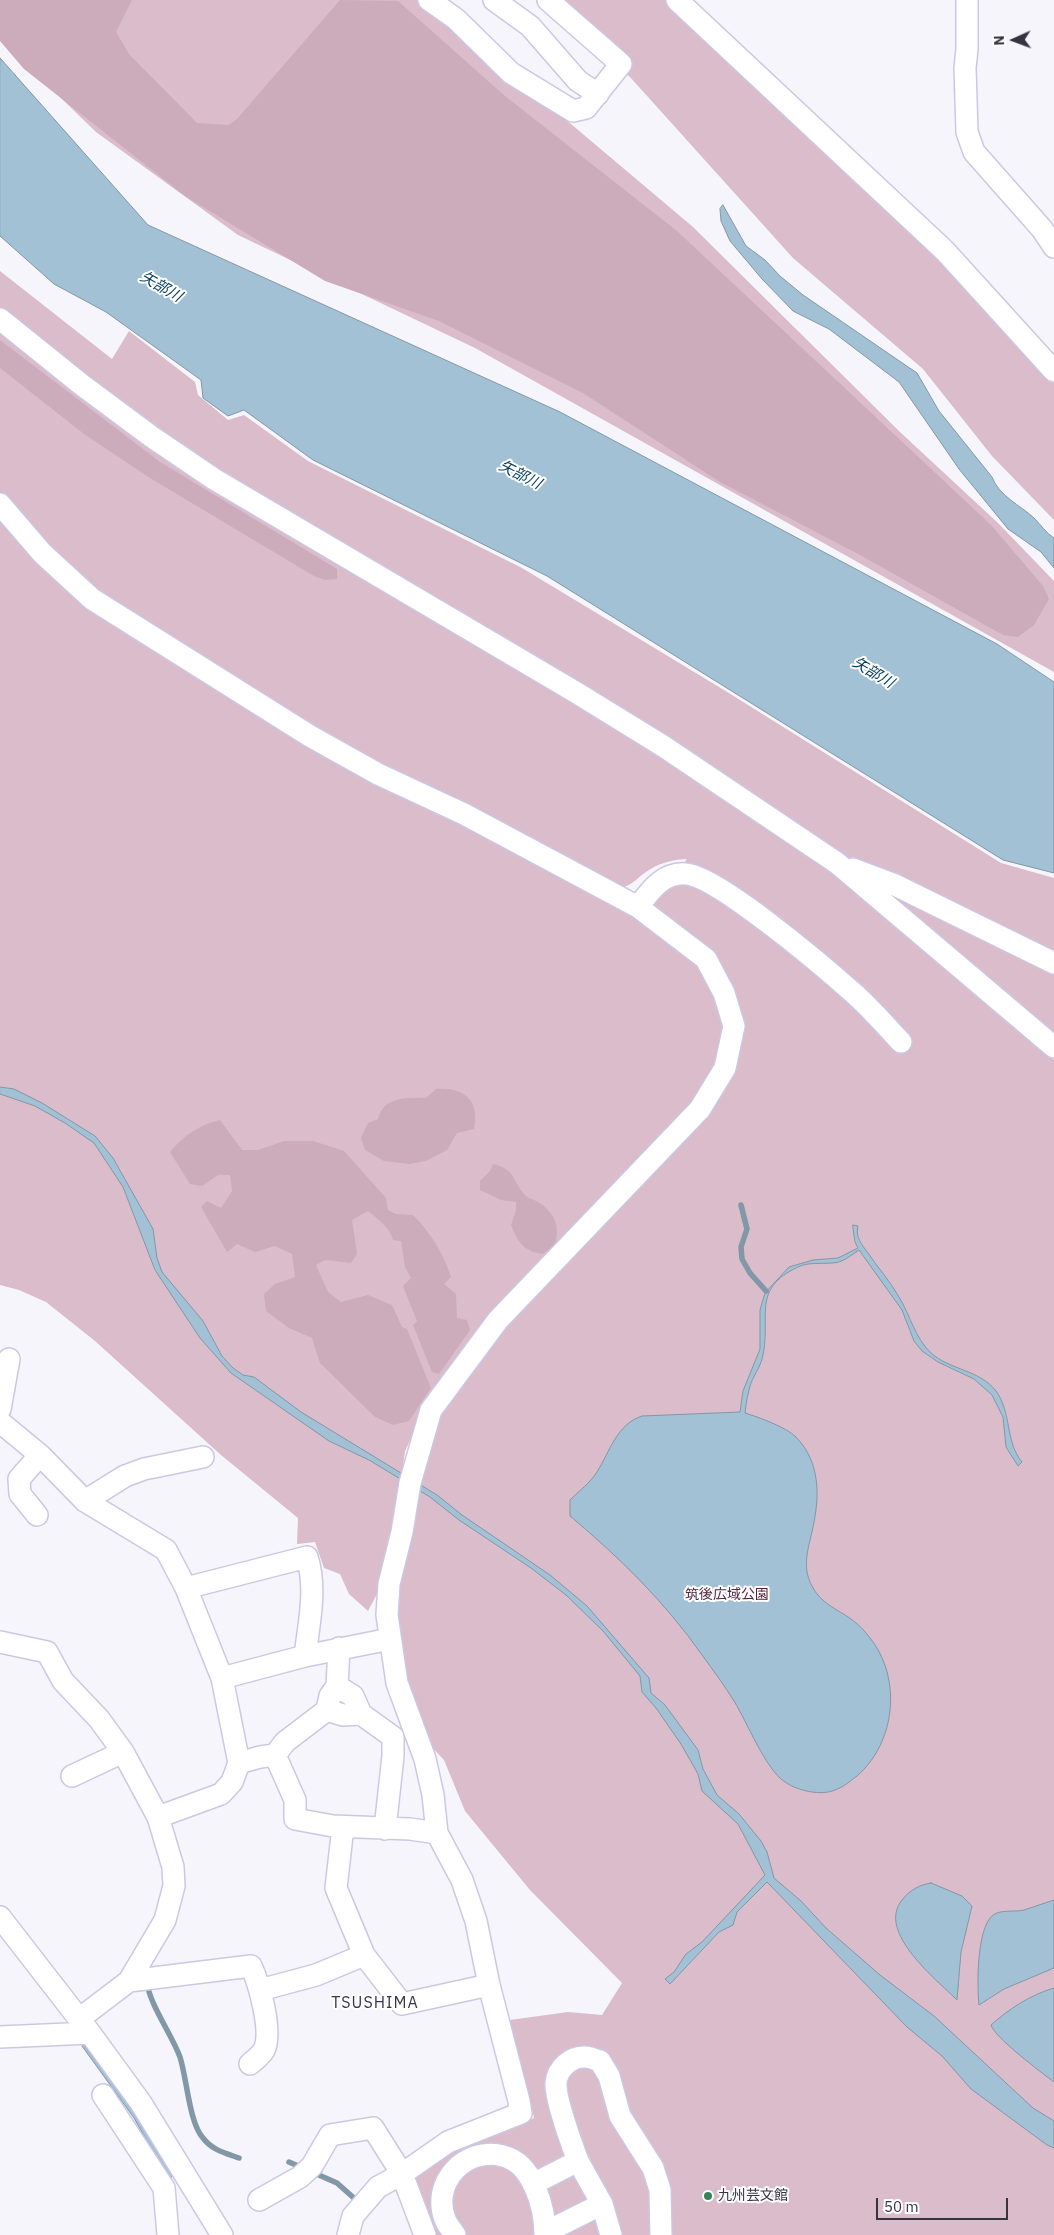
<!DOCTYPE html>
<html>
<head>
<meta charset="utf-8">
<style>
	body { margin:0 }
	#map { position:relative; width:1054px; height:2235px; overflow:hidden; background:#f5f5fb; font-family:"IBM Plex Sans",sans-serif }
	canvas { display:block }
	.north { position:absolute; left:989px; top:15px; width:50px; height:50px; -webkit-text-stroke:4px #fff; paint-order:stroke; rotate:268deg; font-size:14px; font-weight:700; line-height:20px; text-align:center; color:#363440 }
	.north::after { content:''; display:block; margin:auto; width:18px; height:22px; background:#363440; clip-path:polygon(50% 0,100% 100%,50% 72%,0 100%) }
	.scale { position:absolute; left:876px; top:2198px; width:132px; height:22px; box-sizing:border-box; border:2px solid #363440; border-top:0; padding-left:6px; font-size:15px; line-height:18px; white-space:nowrap; color:#363440; -webkit-text-stroke:4px #fff; paint-order:stroke }
</style>
</head>
<body>
<div id="map">
<canvas width="1054" height="2235"></canvas>
<div class="north">N</div>
<div class="scale">50 m</div>
</div>
<script>
const ctx = document.querySelector('canvas').getContext('2d');
ctx.lineJoin = 'round';
function fillPath(path, color) { ctx.fillStyle = color; ctx.fill(path, 'evenodd'); }
function strokePath(path, color, width, dash) { ctx.strokeStyle = color; ctx.lineWidth = width; ctx.lineCap = dash ? 'butt' : 'round'; ctx.setLineDash(dash || []); ctx.stroke(path); }
function write(font, color, halo, rows, align = 'center') {
  ctx.font = font + ' "IBM Plex Sans","Noto Sans JP",sans-serif'; ctx.lineWidth = 4; ctx.setLineDash([]); ctx.textBaseline = 'middle'; ctx.strokeStyle = halo; ctx.fillStyle = color; for (const [text, x, y, turn = 0] of rows) {
    ctx.save(); ctx.translate(x, y); ctx.rotate((+turn || 0) * Math.PI / 180); ctx.textAlign = isNaN(turn) ? turn : align; if (halo) ctx.strokeText(text, 0, 0); ctx.fillText(text, 0, 0); ctx.restore();
  }
}
const green = new Path2D(`
	M0,0H427L462,32L693,227L900,432L998,523L1054,581V672L475,348L238,235L96,132L0,39Z
	M543,0H673L804,123L1054,379V520L992,456L923,369L793,258L630,77Z
	M0,271L112,359L129,331L195,382L198,395L228,420L244,415L308,461L522,568L724,690L1001,863L1054,878V2235H428L411,2181L439,2158L534,2118L510,2020L568,2012L602,2015L622,1983L530,1890L465,1811L444,1760L428,1743L396,1656L399,1559L447,1391L728,1079L735,993L649,909L687,859C674,859 660,863 649,870C637,877 634,885 619,889C664,931 732,975 721,1046C720,1050 720,1056 718,1061C713,1076 701,1090 693,1104L431,1397L405,1451L398,1504L387,1543L383,1612L377,1594L368,1611L349,1594L340,1574L324,1568L315,1542L297,1544L298,1518L221,1455L95,1341L46,1302L19,1290L0,1285Z`);
const forest = new Path2D(`
	M0,0H132L116,32L129,54L197,123L229,125L237,119L340,0L398,1L505,96L677,231L991,525L1043,586L1049,599L1034,625L1018,637L1003,635L860,555L720,482L583,393L439,321L325,281L185,196L24,69L0,41Z
	M0,340L160,462L337,569V579L325,580L314,576L150,478L84,434L0,368Z
	M436,1089C464,1087 480,1100 474,1129L457,1133L447,1150L426,1161L409,1164L384,1161L365,1150L361,1138L368,1123L378,1119C383,1097 407,1097 426,1098Z
	M220,1120L242,1150H258L284,1141H313L344,1151L386,1198L388,1210L396,1214L413,1215C431,1233 443,1253 451,1277L444,1284L456,1294L457,1318L467,1320L470,1330L439,1374L432,1372L413,1325L417,1321L403,1286L411,1278L405,1267L401,1241L393,1240C389,1227 378,1219 368,1211L352,1220L357,1254L351,1263L325,1260L316,1265L328,1292L341,1302L368,1295L392,1305L402,1327L407,1329L431,1388L409,1421L393,1425L375,1417L320,1363L312,1338L289,1328L266,1311L264,1294L275,1284L295,1277L292,1254L275,1246L255,1252L237,1244L227,1252L201,1207L207,1201L221,1208L232,1191L230,1175H218L202,1186L190,1184L170,1152C182,1137 200,1124 220,1120Z
	M493,1164C516,1169 512,1182 526,1196C528,1198 533,1199 536,1201C556,1212 561,1228 554,1248L542,1254C523,1251 518,1242 511,1225L516,1210V1202L501,1200L480,1190V1181L490,1171Z`);
const water = new Path2D(`
	M0,58L148,225L560,412L997,644L1054,682V873L1003,860L547,576L313,460L244,410L228,416L203,398L201,380L106,312L54,284L0,236Z
	M723,205L746,246L765,260L780,276L803,295L917,373L939,411L992,477C999,496 1020,505 1034,518C1041,525 1046,533 1054,538V568L1041,552L1008,529L959,469L899,382L829,329L793,311L762,279L730,241L721,221L720,209Z
	M0,1087L14,1089L42,1103L95,1136L113,1158L153,1229L157,1258L162,1272L203,1321L222,1356L233,1368L243,1375L254,1377L301,1412L437,1495L462,1515L550,1575L587,1606L649,1678L651,1693L665,1705L698,1750L703,1769L717,1795L739,1814L761,1841L767,1852L774,1878L801,1901L826,1928L880,1975L934,2016L1033,2108L1054,2121V2148L1047,2145L971,2089L942,2056L907,2027L767,1882L737,1912L733,1925L719,1932L670,1984L665,1979L674,1972L686,1954L702,1942L765,1875L738,1824L702,1791L698,1774L681,1744L656,1708L642,1692L640,1676L603,1631L566,1595L531,1568L459,1520L430,1497L369,1460L329,1441L231,1373L200,1338L155,1270L123,1187L94,1143L65,1123L35,1106L0,1094Z
	M853,1225L858,1226C855,1237 862,1245 868,1253C878,1268 890,1281 899,1297C910,1315 915,1338 931,1353C950,1370 980,1370 996,1391C1012,1413 1005,1442 1022,1462L1018,1466L1006,1447L1003,1417L992,1395L974,1379L938,1362L922,1351L914,1341L902,1310L859,1250C851,1255 843,1263 832,1263C821,1264 808,1262 798,1267C751,1289 771,1316 763,1355C761,1366 755,1373 751,1383C748,1392 746,1403 745,1413C758,1417 786,1427 796,1437C820,1462 820,1495 813,1527C809,1547 801,1566 812,1586C820,1603 837,1609 851,1619C858,1624 865,1631 870,1638C902,1678 896,1742 857,1776C850,1781 844,1787 835,1790C821,1796 798,1791 785,1782C766,1770 747,1722 734,1701C724,1685 713,1670 702,1655C665,1602 619,1557 570,1516V1500C579,1491 590,1483 597,1472C610,1451 617,1424 642,1416L740,1412L743,1391L760,1349V1310L765,1293L789,1267L813,1260L838,1258L858,1248L855,1242Z
	M931,1883L962,1896L972,1906L961,1952L957,2000C937,1980 876,1932 902,1900C910,1890 919,1885 931,1883Z
	M1054,1900V1968L1004,1989L979,2005C977,1987 976,1919 997,1913C1005,1910 1015,1912 1024,1910C1034,1907 1044,1903 1054,1900Z
	M1054,1988V2082C1042,2073 994,2037 991,2025C1009,2009 1030,1995 1054,1988Z
	M84,2045L134,2110L173,2176L168,2179L134,2118L82,2046Z`);
const stream = new Path2D(`
	M741,1205L747,1229L741,1247L742,1259L750,1273L766,1291
	M147,1983C150,2005 172,2035 180,2057C187,2079 189,2122 203,2138C212,2150 225,2153 239,2158
	M289,2162L303,2168
	M312,2172L337,2183L355,2199`);
const minor = new Path2D(`
	M429,0L456,19L511,73L573,111L586,108L621,64L548,0
	M494,0L530,26L578,81L598,94
	M677,0L945,251L1054,371
	M967,0V49L965,68L967,132L974,152L1042,229L1054,247
	M0,319L82,385L152,437L214,479L577,693L663,746L837,863L1054,1047
	M0,504L42,553L92,599L310,736L378,774L464,814L638,907L706,959L724,993L734,1026L725,1068L700,1109L498,1320L431,1410L410,1483L402,1532L389,1584L387,1615L397,1683L425,1759L433,1795L437,1833
	M853,869L893,884L1054,963
	M638,907C650,891 663,872 686,874C717,876 823,966 850,990C868,1005 884,1024 901,1042
	M0,1409L9,1359
	M0,1422L40,1455L85,1501L166,1550L186,1588L222,1678L239,1763L232,1782L221,1794L158,1817L173,1867L174,1886L165,1920L129,1981L79,2019
	M85,1501L125,1476L144,1469L203,1457
	M37,1515L20,1494L19,1479L40,1455
	M186,1588L307,1557C317,1588 309,1623 305,1656
	M0,1642L47,1652L63,1681L99,1719L123,1752L158,1817
	M222,1678L305,1656L390,1639
	M337,1686L353,1696L361,1714
	M327,1710L343,1715L361,1714L393,1737V1756L385,1829
	M275,1755L285,1742L327,1710L330,1696L337,1686L339,1648
	M239,1763L260,1757L275,1755L295,1800V1819L333,1826L410,1829L437,1833L462,1880L476,1921L489,1985L519,2101L521,2113L448,2142L402,2174L378,2187L353,2216L348,2235
	M72,1776L123,1752
	M343,1827L336,1888L364,1955L402,2004L489,1985
	M0,1917L90,2033L141,2103L222,2235
	M129,1981L251,1966C259,1983 273,2032 264,2050C261,2055 255,2060 250,2064
	M260,1990L316,1975L364,1955
	M0,2037L90,2033
	M103,2095L164,2188L168,2235
	M578,2161L602,2204
	M533,2184L578,2161C572,2145 555,2098 556,2083C557,2069 571,2056 585,2057C590,2057 596,2060 600,2061L609,2076L620,2116L653,2168L660,2190L661,2235
	M259,2200L300,2177L312,2166L330,2135L373,2128L402,2174L425,2235
	M545,2230L560,2225L602,2204L611,2235
	M455,2235C452,2230 447,2225 445,2219C431,2183 465,2146 503,2156C533,2163 545,2208 545,2235`);
const markers = [
	[708,2196,5,"#358556"]
];
const parkNames = [
	["筑後広域公園",727,1595]
];
const poiNames = [
	["九州芸文館",718,2196]
];
const waterNames = [
	["矢部川",161,287,30],
	["矢部川",520,475,27],
	["矢部川",873,673,31]
];
const quarterNames = [
	["TSUSHIMA",375,2003]
];
fillPath(green, '#dabcca');
fillPath(forest, '#ccacbb');
fillPath(water, '#a3c1d5');
strokePath(water, '#8297a8', 1);
strokePath(stream, '#8297a8', 5.5);
strokePath(minor, '#ccc8e4', 24);
strokePath(minor, '#fff', 21);
for (const [x, y, r, color] of markers) { const dot = new Path2D(); dot.arc(x, y, r, 0, 2 * Math.PI); ctx.fillStyle = color; ctx.fill(dot); strokePath(dot, '#fff', 2); }
write('14px', '#51253d', '#fff', parkNames);
write('14px', '#363440', '#fff', poiNames, 'left');
write('italic 15px', '#063f5c', '#fff', waterNames);
ctx.letterSpacing = '1px';
write('16px', '#39354c', '#fff', quarterNames);
ctx.letterSpacing = '0px';
</script>
</body>
</html>
